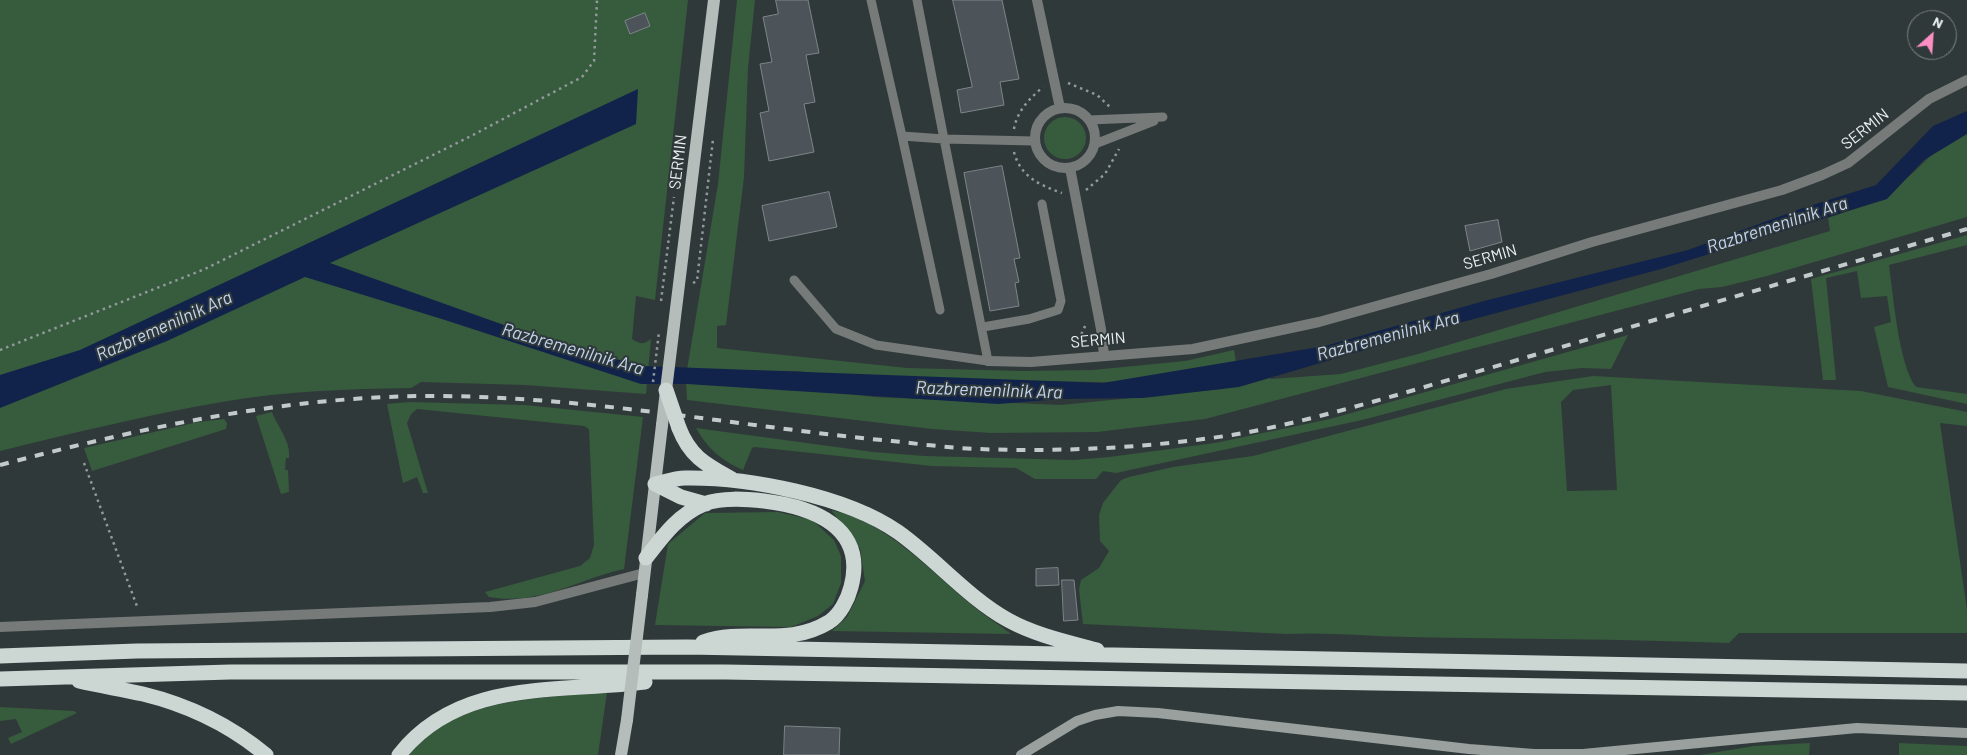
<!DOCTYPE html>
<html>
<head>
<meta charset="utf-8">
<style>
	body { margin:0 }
	#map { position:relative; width:1967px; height:755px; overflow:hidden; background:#30393a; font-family:Barlow,sans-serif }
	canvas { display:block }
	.north { position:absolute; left:1907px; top:10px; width:50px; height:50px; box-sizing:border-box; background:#30393a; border:1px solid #7b8384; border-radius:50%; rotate:26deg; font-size:14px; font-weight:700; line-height:20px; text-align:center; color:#ebf1f2 }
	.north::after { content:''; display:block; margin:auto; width:18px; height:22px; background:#fb8fc4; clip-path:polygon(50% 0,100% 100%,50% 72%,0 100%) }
</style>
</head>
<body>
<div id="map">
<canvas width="1967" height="755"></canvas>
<div class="north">N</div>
</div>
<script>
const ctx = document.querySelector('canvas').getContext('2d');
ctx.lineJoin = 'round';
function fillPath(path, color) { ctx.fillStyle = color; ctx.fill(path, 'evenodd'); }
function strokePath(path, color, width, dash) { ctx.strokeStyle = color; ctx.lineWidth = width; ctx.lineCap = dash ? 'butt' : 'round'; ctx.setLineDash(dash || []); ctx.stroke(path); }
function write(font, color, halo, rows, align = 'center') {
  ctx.font = font + ' Barlow,sans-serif'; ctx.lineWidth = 4; ctx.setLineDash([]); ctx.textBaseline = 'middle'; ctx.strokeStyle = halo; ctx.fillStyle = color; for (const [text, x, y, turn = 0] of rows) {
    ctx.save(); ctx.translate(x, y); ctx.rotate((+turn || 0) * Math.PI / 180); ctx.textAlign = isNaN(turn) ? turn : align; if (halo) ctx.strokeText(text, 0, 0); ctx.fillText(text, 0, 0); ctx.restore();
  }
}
const green = new Path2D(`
	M0,0H688L655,300L636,296L632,339C640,344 643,345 651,339L646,394L525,385L421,382L411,388C348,389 284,391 222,402C147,415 73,433 0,451Z
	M737,0H755L748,68L744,177L726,325L717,326V348L907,368L1022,371L1093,370L1185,361L1234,350L1237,368L1140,383L849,377L797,371L687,370L718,184Z
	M1044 138a21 21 0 1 1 42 0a21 21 0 1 1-42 0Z
	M1967,128V217L1767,276L1722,287L1699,289L1205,419L1097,432L991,433L932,429L687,400L686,382L791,386L874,397L1061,405L1222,389L1268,374L1271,379L1341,374L1418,354L1830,231L1828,218C1851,210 1875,201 1895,187C1921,170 1939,141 1967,128Z
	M1967,235V245L1889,265C1893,294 1899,367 1916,387L1967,394V404L1888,387L1874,327L1891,322L1887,296L1861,298L1857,271L1826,278L1836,380H1823L1811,279Z
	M1628,335L1611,369L1582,368L1545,372L1362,420L1116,473L1103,471L1096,479H1035L1016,468L932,466L755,447L752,448L743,470C721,460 708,449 696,428L873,452L924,456L1075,460L1109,457L1215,443L1330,419Z
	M1593,376L1861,391L1967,412V426L1940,423L1967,610V633H1739L1729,643C1622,639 1515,639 1407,637C1367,636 1327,632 1286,634L1083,624L1079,589L1081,580L1099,568L1109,551L1100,541L1099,515L1103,503L1121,480L1129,477L1173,467L1253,456L1506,389ZM1611,385L1617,490L1567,491L1561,402L1573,390Z
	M409,402L525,405L643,417L624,569C578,579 539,606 489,597L485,592L580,566L590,558L594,545L589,429L584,426L417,409L411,414L407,423L428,493H423L417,477L403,483L387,404Z
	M272,412C278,428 291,441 289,458H286L285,470H288L289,492L281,494L256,416Z
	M224,419L227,423L226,429L92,471L84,448L198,422Z
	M831,510C886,522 926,567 968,602C982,614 997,623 1011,634L832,631L847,617L865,581L860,548Z
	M778,512L812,520L834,540L841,556V583L833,604L818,616L791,627L655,625L668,544L705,513Z
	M607,692L598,755H409C414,749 420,741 427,735C477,697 547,698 607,692Z
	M0,707L74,711L77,713L11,744L8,738L22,732L16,719L0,721Z
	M1810,743L1809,755H1700L1754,746Z
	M1899,743L1967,746V755H1899Z`);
const water = new Path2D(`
	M638,89L636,124L330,263L560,345L644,366L1103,383L1325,346L1484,301L1688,250L1800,209L1876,185L1933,126L1967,111V134L1924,160L1887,199L1661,269L1429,331L1239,387L1143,398L1061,399L998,404L687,384H641L445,320L305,277L167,341L0,408V375L80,350Z`);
const building = new Path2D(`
	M776,0H808L819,53L806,55L815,102L804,104L814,152L769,161L760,113L769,111L760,64L772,62L763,17L778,14Z
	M953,0H1002L1019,79L1000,82L1004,105L961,113L957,90L972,87Z
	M645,13L650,26L630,34L625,21Z
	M1002,166L1020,258L1014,259L1019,282L1015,283L1019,306L990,311L964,173Z
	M829,192L837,227L769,241L762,206Z
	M1498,220L1502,242L1470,251L1465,226Z
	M1058,568L1059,585L1036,586V569Z
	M1062,580H1074L1078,620L1064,621Z
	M785,726L840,728L839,755H784Z`);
const path = new Path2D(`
	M1068,83L1097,95L1110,107
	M1014,129C1017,111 1030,98 1043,87
	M1014,152C1020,176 1039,185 1062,193
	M1086,190L1105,174L1119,149
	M693,283L697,281L713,139
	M661,301L674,197
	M1076,346L1086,324
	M0,350L205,269L473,135L582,77L594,61L597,0
	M84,463L138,609`);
const lane = new Path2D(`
	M917,0L944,139L1034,141
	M1089,120L1163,117
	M902,136L940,310
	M1095,144L1154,121
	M794,280L836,329L876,345L988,361L944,139L902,136L871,0
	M983,327L1029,319L1058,310L1061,301L1042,204`);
const street = new Path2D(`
	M1037,0L1060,108
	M1035 138a30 30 0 1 1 60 0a30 30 0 1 1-60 0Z
	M1070,168L1101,329L1104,355
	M988,361L1031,362L1193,349L1319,322L1491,274L1592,242L1782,190L1822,175L1848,163L1929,99L1967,80
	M0,627L490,607L535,602L644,573`);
const secondary = new Path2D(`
	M1021,755L1077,721L1095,715L1118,711L1158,713L1469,749L1534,754H1583L1857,728L1967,733`);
const primary = new Path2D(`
	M666,390L714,0
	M642,595L662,425
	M621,755L627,720`);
const highway = new Path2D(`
	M679,428C690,457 707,465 732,479
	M655,484C664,482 675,478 685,478C748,477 846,496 898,532C936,559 967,597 1008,620C1035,635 1067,642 1097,650
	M655,484L681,497L706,504
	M646,558C663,536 678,515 704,504C722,497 746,499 764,501C813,507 867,527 851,587C848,599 840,615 829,622C786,648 747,627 703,642
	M0,656L137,651L687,647L1967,671
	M0,679L230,672H725L1967,693
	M79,681C100,686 121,689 143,694C188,705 230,725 266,755
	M399,755C459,678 558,693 645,682`);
const rail = new Path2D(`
	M0,465C145,427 290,395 440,396C592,397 742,427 892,441C920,444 949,448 977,449C1062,452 1147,448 1232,435C1287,426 1343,410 1397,395L1967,229`);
const pathBridge = new Path2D(`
	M653,382L659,332`);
const primaryBridge = new Path2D(`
	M662,425L666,391
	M627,720L642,595`);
const highwayBridge = new Path2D(`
	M666,390L679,428`);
const streetNames = [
	["SERMIN",1865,129,-38],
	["SERMIN",678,162,-83],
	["SERMIN",1490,257,-16],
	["SERMIN",1098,340,-5]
];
const waterNames = [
	["Razbremenilnik Ara",1777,225,-18],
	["Razbremenilnik Ara",164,326,-24],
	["Razbremenilnik Ara",1388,336,-15],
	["Razbremenilnik Ara",573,349,16],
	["Razbremenilnik Ara",989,390,2]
];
fillPath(green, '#375b3d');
fillPath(water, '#11234a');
fillPath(building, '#4c5459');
strokePath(building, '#7d858a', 1);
strokePath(path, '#91999a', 2.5, [2.5, 4]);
strokePath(lane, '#767b79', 9);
strokePath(street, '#767b79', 10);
strokePath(secondary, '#99a09e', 10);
strokePath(primary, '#b4bdba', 12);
strokePath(highway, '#ccd7d4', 15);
strokePath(rail, '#c3cacb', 4, [9, 9]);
strokePath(pathBridge, '#91999a', 2.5, [2.5, 4]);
strokePath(primaryBridge, '#b4bdba', 12);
strokePath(highwayBridge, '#ccd7d4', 15);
write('16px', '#ebf1f2', '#30393a', streetNames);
write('italic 18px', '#c5d4f1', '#30393a', waterNames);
</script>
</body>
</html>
